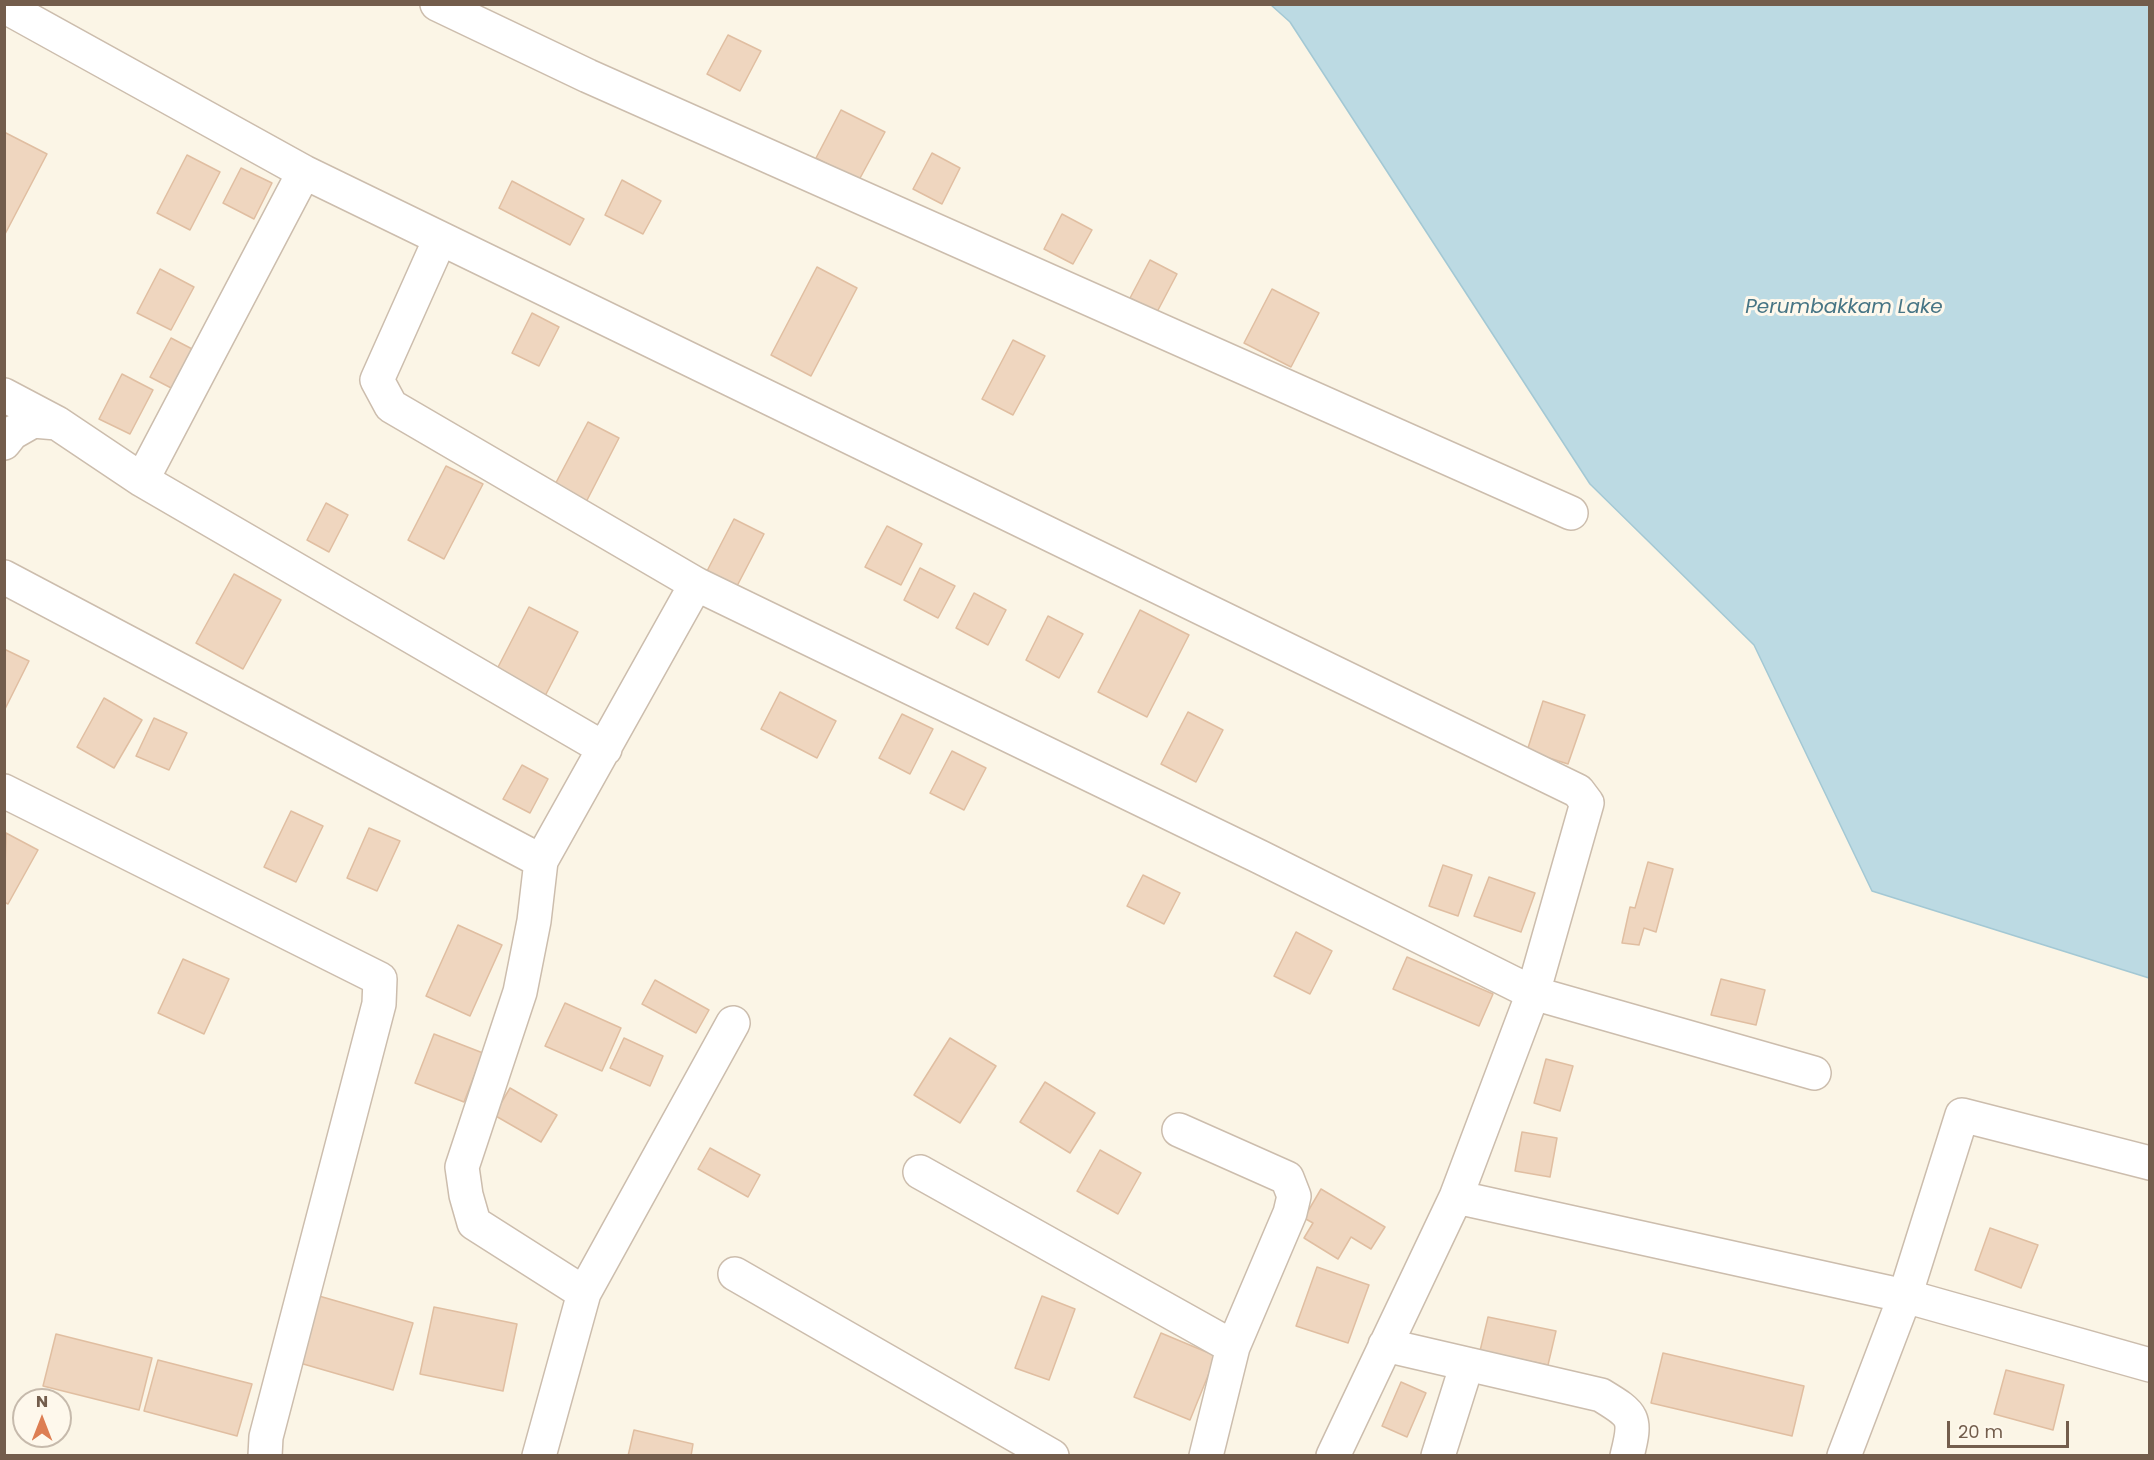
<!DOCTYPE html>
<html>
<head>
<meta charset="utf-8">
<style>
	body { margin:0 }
	#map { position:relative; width:2154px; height:1460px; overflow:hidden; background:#fbf5e6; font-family:Poppins,sans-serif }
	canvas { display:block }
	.frame { position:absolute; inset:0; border:6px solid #735d4c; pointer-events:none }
	.north { position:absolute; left:12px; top:1388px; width:60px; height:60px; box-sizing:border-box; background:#fef8ec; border:2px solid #c6baac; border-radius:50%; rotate:0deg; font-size:16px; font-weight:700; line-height:24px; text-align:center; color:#735d4c }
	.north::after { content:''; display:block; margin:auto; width:21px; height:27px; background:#dd7e53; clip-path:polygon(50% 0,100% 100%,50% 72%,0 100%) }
	.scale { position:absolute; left:1947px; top:1421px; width:122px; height:27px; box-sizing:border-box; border:3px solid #735d4c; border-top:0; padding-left:8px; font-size:18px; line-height:21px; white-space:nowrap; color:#735d4c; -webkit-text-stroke:4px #fef8ec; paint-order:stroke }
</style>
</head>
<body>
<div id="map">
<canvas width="2154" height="1460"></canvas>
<div class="frame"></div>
<div class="north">N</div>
<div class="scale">20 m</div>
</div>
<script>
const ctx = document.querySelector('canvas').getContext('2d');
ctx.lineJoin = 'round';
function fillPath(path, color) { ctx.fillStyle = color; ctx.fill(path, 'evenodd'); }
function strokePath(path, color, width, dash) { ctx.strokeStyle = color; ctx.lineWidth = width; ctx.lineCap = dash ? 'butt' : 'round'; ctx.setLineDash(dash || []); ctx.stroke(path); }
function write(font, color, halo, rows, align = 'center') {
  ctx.font = font + ' Poppins,sans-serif'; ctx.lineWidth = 6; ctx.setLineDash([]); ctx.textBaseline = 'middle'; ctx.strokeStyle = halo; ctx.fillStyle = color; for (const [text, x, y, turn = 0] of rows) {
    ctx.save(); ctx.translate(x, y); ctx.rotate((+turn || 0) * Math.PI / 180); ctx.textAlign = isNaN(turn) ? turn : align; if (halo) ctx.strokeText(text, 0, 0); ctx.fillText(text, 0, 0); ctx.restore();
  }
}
const water = new Path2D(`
	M1271,5H2149V978L1872,891L1754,645L1590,484L1290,22Z`);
const building = new Path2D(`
	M728,35L761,51L740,91L707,74Z
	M841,110L885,132L859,180L816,158Z
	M4,132L47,154L4,236Z
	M932,153L960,168L942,204L913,189Z
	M187,155L220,172L190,230L157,213Z
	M241,168L272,183L254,219L223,203Z
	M622,180L661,201L643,234L605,215Z
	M512,181L584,219L570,245L499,208Z
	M1062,214L1092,230L1073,264L1044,249Z
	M1150,260L1177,274L1157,312L1130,298Z
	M817,267L857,288L811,376L771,355Z
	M160,269L194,287L171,330L137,313Z
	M1272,289L1319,313L1291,367L1244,343Z
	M532,313L559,327L539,366L512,353Z
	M171,338L196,351L175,390L150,377Z
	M1013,340L1045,356L1013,415L982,399Z
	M122,374L153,390L130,434L99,419Z
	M588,422L619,438L583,508L551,492Z
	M446,466L483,484L444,559L408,540Z
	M326,503L348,515L329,552L307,540Z
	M734,519L764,534L737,586L707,571Z
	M887,526L922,544L901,585L865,567Z
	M920,568L955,586L938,618L904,600Z
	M234,574L281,600L243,669L196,643Z
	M974,593L1006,610L988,645L956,628Z
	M529,607L578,632L544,698L495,673Z
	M1140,610L1189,635L1147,717L1098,692Z
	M1048,616L1083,634L1059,678L1026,660Z
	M4,649L29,661L4,711Z
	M780,692L836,721L817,758L761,729Z
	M104,698L142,720L114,768L77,747Z
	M1543,701L1585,715L1568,764L1527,751Z
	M1188,712L1223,730L1196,782L1161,764Z
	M902,714L933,729L910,774L879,758Z
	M154,718L187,733L169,770L136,756Z
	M952,751L986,768L964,810L930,793Z
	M522,765L548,779L530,813L503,799Z
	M291,811L323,826L296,882L264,867Z
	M369,828L400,841L377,891L347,878Z
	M6,833L38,850L8,904L4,902Z
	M1648,862L1673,869L1656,932L1644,928L1639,945L1622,943L1630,907L1635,908Z
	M1443,865L1472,875L1458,916L1429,906Z
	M1143,875L1180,893L1164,924L1127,906Z
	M1489,877L1535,893L1521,932L1474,916Z
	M458,925L502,945L470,1016L426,996Z
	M1296,932L1332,951L1310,994L1274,976Z
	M1407,957L1493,994L1479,1026L1393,989Z
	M183,959L229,979L204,1034L158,1013Z
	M1721,979L1765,990L1756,1025L1711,1015Z
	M655,980L709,1010L696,1033L642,1004Z
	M565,1003L621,1028L602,1071L545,1046Z
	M434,1034L483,1053L464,1102L415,1083Z
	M624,1038L663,1056L650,1086L610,1068Z
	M950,1038L996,1066L960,1123L914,1095Z
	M1546,1059L1573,1066L1560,1111L1534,1103Z
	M1045,1082L1095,1113L1070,1153L1020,1122Z
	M510,1088L557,1115L541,1142L494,1115Z
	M1522,1132L1557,1138L1550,1177L1515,1171Z
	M710,1148L760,1175L748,1197L698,1169Z
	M1100,1150L1141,1173L1118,1214L1077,1191Z
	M1321,1189L1385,1227L1371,1249L1351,1237L1338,1259L1304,1238L1313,1223L1304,1218Z
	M1990,1228L2038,1245L2021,1288L1975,1270Z
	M1317,1267L1369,1285L1348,1343L1296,1326Z
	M312,1294L413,1323L393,1390L293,1361Z
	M1042,1296L1075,1309L1049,1380L1015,1368Z
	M434,1307L517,1324L503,1391L420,1374Z
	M1488,1317L1556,1331L1548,1365L1480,1351Z
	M1161,1333L1216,1356L1190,1420L1134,1397Z
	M56,1334L152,1358L139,1410L43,1386Z
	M1663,1353L1804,1386L1792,1436L1651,1403Z
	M158,1360L252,1384L237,1436L144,1411Z
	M2006,1370L2064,1385L2053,1430L1994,1414Z
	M1401,1382L1426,1393L1407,1437L1382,1426Z
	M634,1430L693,1444L691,1456H628Z`);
const minor = new Path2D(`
	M437,4L588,76L1571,513
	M4,6L304,172L1578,791L1587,803L1533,993L1456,1197L1333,1456
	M304,172L142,480L605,749
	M440,239L377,380L391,406L696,584L1260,857L1533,993L1814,1073
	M4,395L57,423
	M4,443L12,433L33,421L57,423L142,480
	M4,577L541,861
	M4,791L380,979L379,1004L266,1437L265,1456
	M1179,1130L1287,1178L1294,1196L1290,1213L1233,1347
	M920,1172L1233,1347L1206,1456
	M1456,1197L1905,1296L2150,1365
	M735,1274L1052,1456
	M584,1293L733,1023
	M1385,1345L1601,1395C1634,1415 1637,1417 1627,1456
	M539,1456L584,1293L474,1223L466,1195L462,1167L520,992L534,921L541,861L696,584
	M1438,1456L1467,1364
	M1844,1456L1905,1296L1962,1115L2150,1163`);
const waterNames = [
	["Perumbakkam Lake",1844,308]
];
fillPath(water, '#bcdae3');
strokePath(water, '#a3c8d4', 1.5);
fillPath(building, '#efd6bf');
strokePath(building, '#e0bea1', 1.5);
strokePath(minor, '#ccbdad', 36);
strokePath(minor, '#fff', 33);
write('italic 20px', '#477585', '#fef8ec', waterNames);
</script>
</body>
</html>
